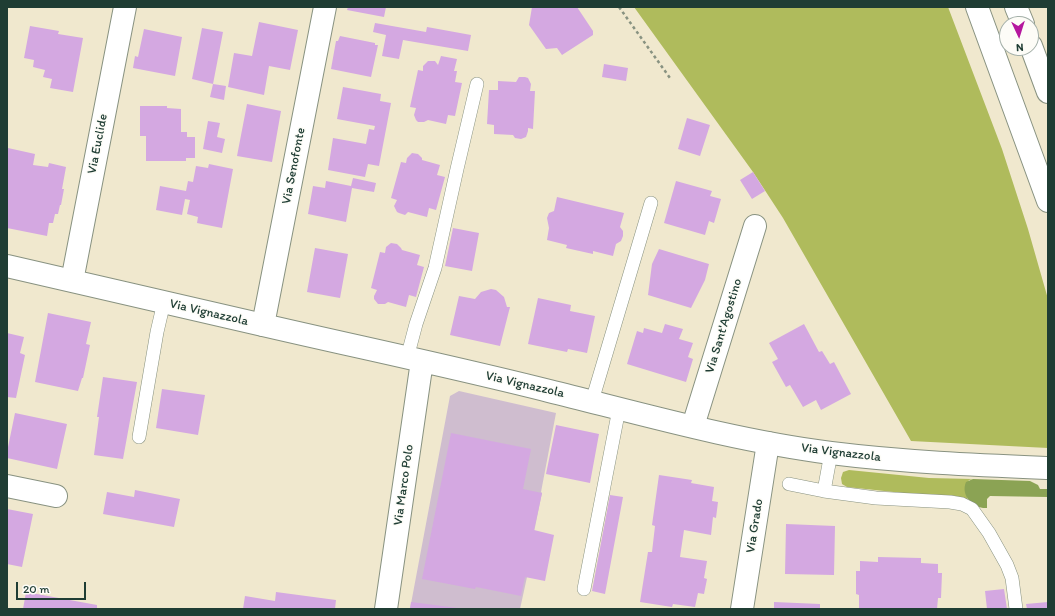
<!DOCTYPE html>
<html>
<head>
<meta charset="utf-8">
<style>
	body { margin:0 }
	#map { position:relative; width:1055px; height:616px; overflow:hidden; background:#f0e8ce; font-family:Itim,sans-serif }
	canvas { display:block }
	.frame { position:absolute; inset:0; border:8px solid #1f3d34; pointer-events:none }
	.north { position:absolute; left:999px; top:16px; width:40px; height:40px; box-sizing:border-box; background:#fdfcf7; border:1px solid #a4b0a9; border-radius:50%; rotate:176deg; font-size:11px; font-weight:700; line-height:16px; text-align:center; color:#1f3d34 }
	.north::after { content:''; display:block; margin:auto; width:14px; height:18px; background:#b5179e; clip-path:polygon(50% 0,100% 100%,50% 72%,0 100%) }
	.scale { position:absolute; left:16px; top:582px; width:70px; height:18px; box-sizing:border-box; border:2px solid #1f3d34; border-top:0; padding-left:5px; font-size:12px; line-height:14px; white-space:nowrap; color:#1f3d34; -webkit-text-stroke:3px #fdfcf7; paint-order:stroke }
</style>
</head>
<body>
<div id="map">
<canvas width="1055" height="616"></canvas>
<div class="frame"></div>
<div class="north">N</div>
<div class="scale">20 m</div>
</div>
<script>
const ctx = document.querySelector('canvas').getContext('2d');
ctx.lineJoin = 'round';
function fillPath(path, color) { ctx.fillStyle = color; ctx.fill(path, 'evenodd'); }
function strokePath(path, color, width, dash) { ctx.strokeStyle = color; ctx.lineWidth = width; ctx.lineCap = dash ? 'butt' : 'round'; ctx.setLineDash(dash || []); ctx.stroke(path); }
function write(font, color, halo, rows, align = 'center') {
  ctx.font = font + ' Itim,sans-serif'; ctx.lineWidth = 3; ctx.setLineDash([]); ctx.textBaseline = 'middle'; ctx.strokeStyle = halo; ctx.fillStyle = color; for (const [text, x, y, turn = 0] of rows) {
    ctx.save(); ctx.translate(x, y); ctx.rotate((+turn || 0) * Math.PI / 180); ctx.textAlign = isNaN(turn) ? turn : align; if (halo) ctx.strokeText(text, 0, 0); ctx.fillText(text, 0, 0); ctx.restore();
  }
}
const industrial = new Path2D(`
	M459,391L556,413L541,492L542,493L525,576L527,577L520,609H410L450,396Z`);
const green = new Path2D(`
	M634,7H948L1002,149L1028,229L1048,299V448L911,441L783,218L753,172Z
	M849,470L929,478L973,479L969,480L965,489L968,500L956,496L903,493L847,487L842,484L841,478L843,472Z`);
const forest = new Path2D(`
	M973,479L1030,481L1038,485L1040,489H1048V497L990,496L987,499V508C974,509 960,496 966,482Z`);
const building = new Path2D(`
	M348,7H386L384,17L347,10Z
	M532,7H577L593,31V35L562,55L557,48L546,49L529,25Z
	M259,22L298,30L290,70L269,66L264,95L228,87L234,53L252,56Z
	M375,23L426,32L427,27L471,35L468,51L403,40L399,59L382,56L386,35L373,32Z
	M30,26L59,31L58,34L83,38L73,92L50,88L52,79L43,77L45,70L33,67L34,60L24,58Z
	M202,28L223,32L213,84L192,79Z
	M144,29L182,37L175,76L133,68L135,56L138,57Z
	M340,36L375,43V45H378L371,77L331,69L336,41H338Z
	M441,56L457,59L454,71H457L455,82L462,83L455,116L448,115L446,124L428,120L424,122H418L416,120L414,115L416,108L410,107L418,70L423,71V66L428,61H435L438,65Z
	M604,64L628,68L626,81L602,77Z
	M519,77H525L528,78L531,84L530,91H535L533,129L528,128V131L526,137L521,139L515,138L513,135L494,134V125L487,124L489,90H498V81L516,82Z
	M213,84L226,86L224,100L210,97Z
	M343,87L381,94L380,101L391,103L379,166L368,164L365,177L328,170L333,138L366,144L369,129L374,130L375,126L337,119Z
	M247,104L281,111L272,162L237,156Z
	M140,106H167V108L181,109V132H187V137H195V158H186V161H146V136H140Z
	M687,118L710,125L700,156L678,149Z
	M208,121L220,123L217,137L225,139L222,153L203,149Z
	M8,148L35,154L33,165L48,167L49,163L66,167L62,189H64L61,205H60L58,214H55L53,223H49L47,236L7,228Z
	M412,153L418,154L422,158V160L440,165L437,175L445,177L436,210L429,208L427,217L408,212L405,215L399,213L397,212L394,206L397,200L391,198L401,162L406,163L407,158Z
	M209,164L233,169L222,228L197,223L198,217L187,214L190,200L185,199L182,215L156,210L160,186L186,191L188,181L193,182L196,166L208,168Z
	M753,172L765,191L752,199L740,180Z
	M353,178L376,183L374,192L352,188L346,222L308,214L313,186L325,188L326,181L351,186Z
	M676,181L712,191L710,196L721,199L714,223L709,221L705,235L664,223Z
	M557,197L624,213L620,227L623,231V236L621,241L616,244L613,256L593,251V254L566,248L567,245L547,240L549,228L547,218L549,213L554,211Z
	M453,228L479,233L472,271L445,266Z
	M391,243L397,244L401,248L402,250L420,255L417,265L424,267L416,297L409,295L406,307L388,302L385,304H378L374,299V296L377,290L371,288L380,252L385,253L386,247Z
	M315,248L348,254L340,298L307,292Z
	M659,249L709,264L705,280L691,308L648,295L652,264Z
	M491,289L496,290L504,297L507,307H510L500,346L450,335L459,296L475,299L481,292Z
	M538,298L571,305L570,311L595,316L587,353L568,349L567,352L528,344Z
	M48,313L91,322L86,344L90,345L83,378H82L78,391L35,382Z
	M665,324L683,329L679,339L693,343L688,357L693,359L686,382L627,364L637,331L643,333L644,328L662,333Z
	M804,324L819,352L822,351L830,364L834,362L851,394L821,410L816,400L803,407L790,385L786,387L772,362L778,359L769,343Z
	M7,333L24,337L20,353L25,355L16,398L7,397Z
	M103,377L137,382L123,459L94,455L99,417H97Z
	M162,389L205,395L198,435L156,428Z
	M15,413L67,424L57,469L7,458V452Z
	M556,425L599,434L590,483L546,474Z
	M451,433L531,449L523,489L542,493L534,530L554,535L545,581L525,577L521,596L476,587L475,589L422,579Z
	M659,475L692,480L691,483L714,487L712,501L718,502L716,518L713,517L711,535L684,530L680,557L707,561L704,578L707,579L704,594L698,593L695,607L673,604L672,607L640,602L648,552H652L655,526L652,525Z
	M135,490L180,499L174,527L103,514L107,492L134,497Z
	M610,495L623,497L605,594L592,591Z
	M7,509L33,514L22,567L7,564Z
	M786,524L835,526L834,575L785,574Z
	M878,557L921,558V563L938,564V573H942L941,598H938L937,609H859V595L856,594V571H860V561L878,562Z
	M1004,589L1007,609H987L985,591Z
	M26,592L97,605V609H23Z
	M276,592L336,600L335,609H243L245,596L275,601Z
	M411,602L458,608V609H410Z
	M774,602L820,604V609H774Z
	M1048,602V609H1027L1026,604Z`);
const path = new Path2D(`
	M619,7L670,78`);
const service = new Path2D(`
	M407,358L416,324L435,268L457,169L477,84
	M592,401L651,203
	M139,437L157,332L164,302
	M831,453L824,491L876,498L950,502L962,504L972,509L989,533L1007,565L1012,578L1016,609
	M789,484L824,491
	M584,589L619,409`);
const minor = new Path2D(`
	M7,266L263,325
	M72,281L125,7
	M693,426L755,226
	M7,486L56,496
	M742,609L768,443`);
const tertiary = new Path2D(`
	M325,7L263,325C358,347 454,367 549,391C642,414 736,441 831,453C903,462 976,465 1048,468
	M386,609L422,361`);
const trunk = new Path2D(`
	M977,7L1048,201
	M1016,7L1023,24
	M1031,46L1048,92`);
const streetNames = [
	["Via Euclide",98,144,-79],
	["Via Senofonte",294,166,-79],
	["Via Vignazzola",209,313,13],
	["Via Sant'Agostino",724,326,-73],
	["Via Vignazzola",525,385,13],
	["Via Vignazzola",841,453,7],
	["Via Marco Polo",404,485,-82],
	["Via Grado",755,526,-81]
];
fillPath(industrial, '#cfbdcf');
fillPath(green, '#afbb5c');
fillPath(forest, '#8ba354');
fillPath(building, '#d4a8e1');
strokePath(service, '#889281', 14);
strokePath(minor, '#889281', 24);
strokePath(tertiary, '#889281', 24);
strokePath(trunk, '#889281', 24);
strokePath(path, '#889281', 2.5, [3, 3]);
strokePath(service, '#fff', 13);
strokePath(minor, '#fff', 22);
strokePath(tertiary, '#fff', 22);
strokePath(trunk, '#fff', 22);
write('13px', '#1f3d34', '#fdfcf7', streetNames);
</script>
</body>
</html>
